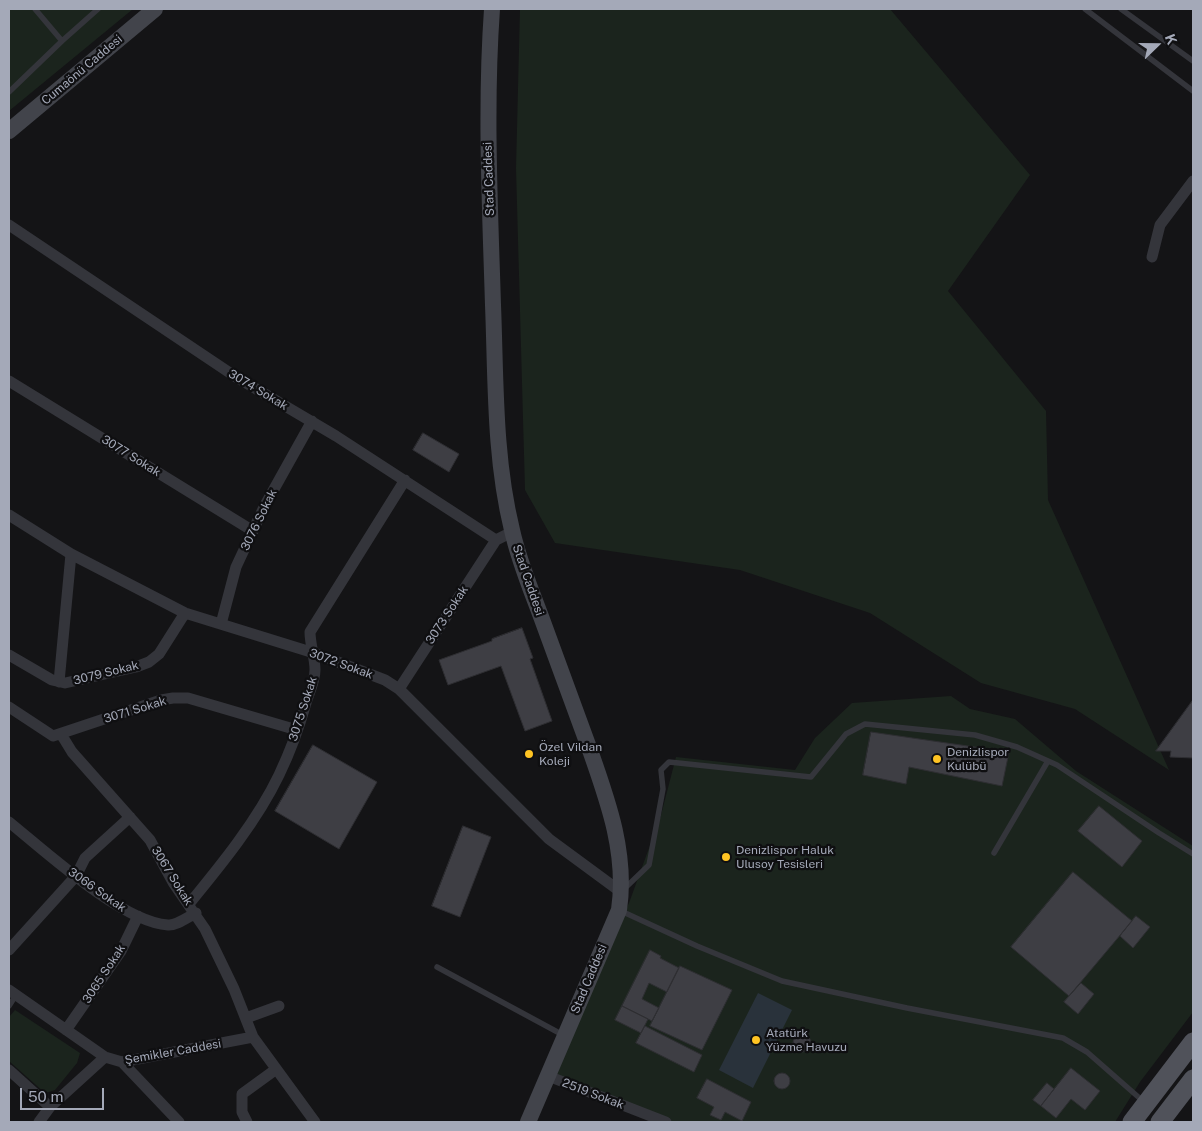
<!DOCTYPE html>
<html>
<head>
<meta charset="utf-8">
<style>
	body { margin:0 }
	#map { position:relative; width:1202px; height:1131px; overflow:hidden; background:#141416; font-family:"Public Sans",sans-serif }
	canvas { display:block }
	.frame { position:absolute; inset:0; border:10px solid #a4a9b8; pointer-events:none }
	.north { position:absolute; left:1132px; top:20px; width:50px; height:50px; -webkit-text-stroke:4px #0f0f11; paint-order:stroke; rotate:68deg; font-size:14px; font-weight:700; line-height:20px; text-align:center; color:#a4a9b8 }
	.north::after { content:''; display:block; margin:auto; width:18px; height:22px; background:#a4a9b8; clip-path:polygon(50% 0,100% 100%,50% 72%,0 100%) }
	.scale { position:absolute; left:20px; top:1088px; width:84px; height:22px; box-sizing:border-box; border:2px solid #a4a9b8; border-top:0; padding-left:6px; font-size:15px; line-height:18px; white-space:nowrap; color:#a4a9b8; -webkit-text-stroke:4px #0f0f11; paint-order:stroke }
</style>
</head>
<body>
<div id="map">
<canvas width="1202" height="1131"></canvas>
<div class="frame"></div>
<div class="north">K</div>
<div class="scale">50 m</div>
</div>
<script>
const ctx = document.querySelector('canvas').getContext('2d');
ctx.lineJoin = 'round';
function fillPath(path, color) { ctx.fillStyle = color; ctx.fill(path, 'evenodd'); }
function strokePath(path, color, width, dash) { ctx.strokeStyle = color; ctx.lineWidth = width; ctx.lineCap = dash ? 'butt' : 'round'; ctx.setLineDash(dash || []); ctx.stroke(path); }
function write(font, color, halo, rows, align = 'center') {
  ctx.font = font + ' "Public Sans",sans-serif'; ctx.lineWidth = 4.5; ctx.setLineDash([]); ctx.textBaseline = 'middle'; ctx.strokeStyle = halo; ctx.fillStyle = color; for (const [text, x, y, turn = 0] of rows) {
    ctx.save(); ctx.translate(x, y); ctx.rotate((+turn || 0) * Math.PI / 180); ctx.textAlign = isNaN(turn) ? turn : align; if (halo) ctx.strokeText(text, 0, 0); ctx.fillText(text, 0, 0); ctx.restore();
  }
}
const green = new Path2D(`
	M9,9H133L9,111Z
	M520,9H890L1030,175L948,291L1046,411L1048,500L1169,770L1075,709L981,683L870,613L740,570L555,543L525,490L516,168Z
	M951,696L970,709L1015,719L1076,771L1193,846V1012L1140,1082L1115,1122H668L548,1076L565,1036L629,903L661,815L676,757L795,770L815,738L852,703Z
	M15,1010L80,1053L77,1063L55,1090L45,1093L9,1061V1017Z`);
const water = new Path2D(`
	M758,993L792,1010L753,1088L719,1070Z`);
const building = new Path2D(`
	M423,433L459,454L449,472L413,450Z
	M522,628L533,658L530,659L552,721L525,731L501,666L448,685L439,660L492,641V639Z
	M1193,700V758L1170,757L1171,751H1156Z
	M871,732L1009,752L1002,786L909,767L906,784L863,775Z
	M313,745L377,782L339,849L275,811Z
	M1099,806L1142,841L1122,867L1078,831Z
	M463,826L491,837L460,917L432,906Z
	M1073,872L1132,921L1069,996L1011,947Z
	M1136,916L1150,927L1133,948L1120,936Z
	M650,950L661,956L660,958L679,968L667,992L649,983L642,999L659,1008L652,1021L622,1006Z
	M680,966L732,990L702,1050L650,1026Z
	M1081,983L1094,994L1078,1014L1064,1002Z
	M622,1006L648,1019L641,1033L615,1020Z
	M645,1026L702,1055L694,1072L636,1043Z
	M793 1043a9 9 0 1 1 18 0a9 9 0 1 1-18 0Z
	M1071,1068L1100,1091L1085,1110L1071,1099L1056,1118L1041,1106Z
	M774 1081a8 8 0 1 1 16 0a8 8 0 1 1-16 0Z
	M707,1079L751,1102L742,1121L725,1112L721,1120L710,1115L714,1107L697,1098Z
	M1047,1083L1054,1089L1041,1106L1033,1100Z`);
const lane = new Path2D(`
	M35,9L62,41
	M1085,9L1193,91
	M1121,9L1193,61
	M9,92L62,41L98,9
	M994,853L1048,761
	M624,889L649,865L663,789L661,770L669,762L811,777L846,734L865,724L975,735L1017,747L1057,765L1159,833L1193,854
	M621,911L697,946L782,981L907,1008L1063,1038L1087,1052L1144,1102
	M437,967L563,1035
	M9,1006L16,995`);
const street = new Path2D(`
	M9,225L236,377L336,436L496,540L512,532
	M1152,257L1160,225L1193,181
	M9,381L253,531
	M9,515L71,554L185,613L314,653L385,680L399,689L549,839L621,892
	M221,624L236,567L264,507L312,421
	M9,655L52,680L65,683L136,667L149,662L159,654L185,613
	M59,682L71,554
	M399,689L496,540
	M9,707L53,736L161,700L173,698H188L297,730
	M61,734L72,752L150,840L174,884L205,929L234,989L253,1037
	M9,822C46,852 122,922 168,925C176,926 188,917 196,913
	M189,904C221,865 257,821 279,775C290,752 299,728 306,703C309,693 315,681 315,670C315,657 310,645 310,632L405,480
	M9,950L76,876L85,858L130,817
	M9,990L105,1057L122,1062L253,1037L315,1122
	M246,1018L279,1006
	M66,1030L121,951L138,916
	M122,1062L179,1122
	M9,1070L50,1107
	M548,1076L666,1122
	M39,1122L50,1107L105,1057
	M247,1122L242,1112V1094L275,1070`);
const secondary = new Path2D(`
	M492,9C485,107 490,206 493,305C496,380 494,457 512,530C519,562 532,592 543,622C559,666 575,709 591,753C609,804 627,855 619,910L528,1122
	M9,131L155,9`);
const primary = new Path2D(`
	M1132,1122L1193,1042
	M1160,1122L1193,1079`);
const markers = [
	[529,754,5,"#ffc423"],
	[937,759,5,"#ffc423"],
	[726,857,5,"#ffc423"],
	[756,1040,5,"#ffc423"]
];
const streetNames = [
	["Cumaönü Caddesi",82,70,-40],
	["Stad Caddesi",489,179,-92],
	["3074 Sokak",258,390,31],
	["3077 Sokak",131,456,32],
	["3076 Sokak",259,520,-64],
	["Stad Caddesi",528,580,71],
	["3073 Sokak",447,615,-57],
	["3072 Sokak",341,664,20],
	["3079 Sokak",106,673,-14],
	["3075 Sokak",303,709,-72],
	["3071 Sokak",135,710,-17],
	["3067 Sokak",172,876,58],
	["3066 Sokak",97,890,35],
	["3065 Sokak",104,974,-57],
	["Stad Caddesi",589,979,-67],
	["Şemikler Caddesi",173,1052,-10],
	["2519 Sokak",593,1094,21]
];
const poiNames = [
	["Özel Vildan",539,747],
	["Koleji",539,761],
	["Denizlispor",947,752],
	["Kulübü",947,766],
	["Denizlispor Haluk",736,850],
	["Ulusoy Tesisleri",736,864],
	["Atatürk",766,1033],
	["Yüzme Havuzu",766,1047]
];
fillPath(green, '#1b241d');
fillPath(water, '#29323b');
fillPath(building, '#3e3e44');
strokePath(building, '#2e2e32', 1);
strokePath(lane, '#34353b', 5.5);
strokePath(street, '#34353b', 11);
strokePath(secondary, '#42444b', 16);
strokePath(primary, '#50525a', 19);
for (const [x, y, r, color] of markers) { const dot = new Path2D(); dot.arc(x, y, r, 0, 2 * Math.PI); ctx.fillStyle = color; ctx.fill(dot); strokePath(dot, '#0f0f11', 2); }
write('12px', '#a4a9b8', '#0f0f11', streetNames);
write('12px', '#a4a9b8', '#0f0f11', poiNames, 'left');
</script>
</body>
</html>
